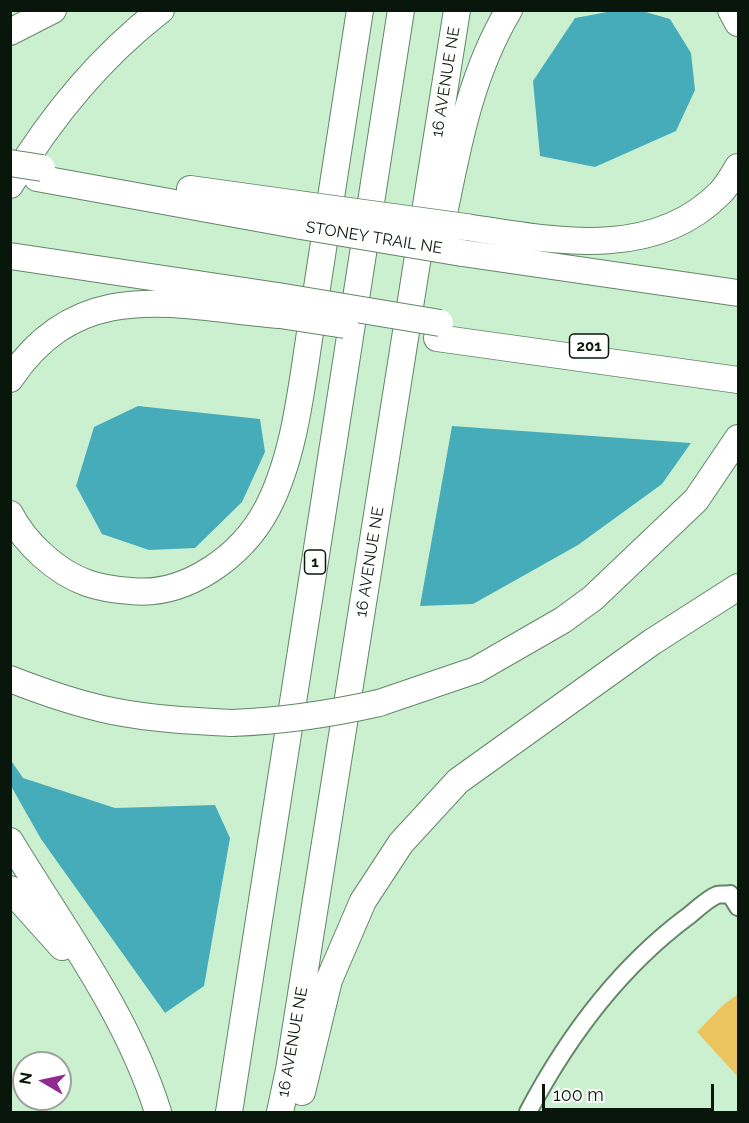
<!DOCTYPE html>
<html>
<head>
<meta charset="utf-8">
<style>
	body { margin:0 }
	#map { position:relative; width:749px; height:1123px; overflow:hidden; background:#cbf0cf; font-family:Raleway,sans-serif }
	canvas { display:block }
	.frame { position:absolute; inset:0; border:12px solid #09160b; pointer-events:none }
	.north { position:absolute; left:12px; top:1051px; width:60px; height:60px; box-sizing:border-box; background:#fff; border:2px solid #9da29d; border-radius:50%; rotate:279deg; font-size:16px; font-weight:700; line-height:24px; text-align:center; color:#09160b }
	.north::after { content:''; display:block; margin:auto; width:21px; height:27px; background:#8f2a90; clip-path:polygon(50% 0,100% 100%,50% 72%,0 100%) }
	.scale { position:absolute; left:542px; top:1084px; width:172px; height:27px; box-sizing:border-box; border:3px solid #09160b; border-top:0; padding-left:8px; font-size:18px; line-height:21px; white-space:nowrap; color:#09160b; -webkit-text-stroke:4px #fff; paint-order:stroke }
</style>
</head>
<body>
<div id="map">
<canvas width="749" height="1123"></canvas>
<div class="frame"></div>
<div class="north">N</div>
<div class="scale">100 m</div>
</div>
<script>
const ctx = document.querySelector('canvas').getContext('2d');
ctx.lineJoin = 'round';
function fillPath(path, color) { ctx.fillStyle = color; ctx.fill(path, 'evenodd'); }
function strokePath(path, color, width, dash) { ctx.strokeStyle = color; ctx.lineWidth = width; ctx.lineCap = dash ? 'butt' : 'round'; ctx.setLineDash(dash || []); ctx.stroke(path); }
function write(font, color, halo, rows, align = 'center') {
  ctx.font = font + ' Raleway,sans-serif'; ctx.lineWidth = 6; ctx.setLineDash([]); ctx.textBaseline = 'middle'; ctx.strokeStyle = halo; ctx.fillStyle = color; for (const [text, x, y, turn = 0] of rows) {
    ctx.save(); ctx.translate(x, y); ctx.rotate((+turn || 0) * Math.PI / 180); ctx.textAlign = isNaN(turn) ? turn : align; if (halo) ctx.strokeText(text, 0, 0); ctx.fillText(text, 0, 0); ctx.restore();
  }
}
const green = new Path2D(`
	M738,994V1077L697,1032L723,1005Z`);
const water = new Path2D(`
	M618,10L642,11L670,19L691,53L695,90L676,131L595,167L540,156L533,81L575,18Z
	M138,406L260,419L265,452L242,502L195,548L149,550L102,534L76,486L94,427Z
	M452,426L691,443L662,484L578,545L473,604L420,606Z
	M10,759L23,778L115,808L215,805L230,838L204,986L165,1013L41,839L11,786Z`);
const minor = new Path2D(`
	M528,1112C567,1038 619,968 687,917C695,911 707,899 717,895C720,894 726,895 730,894L738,907`);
const highway = new Path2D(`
	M731,10L738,23
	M10,32L53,10
	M37,178L301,226
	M10,185C50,118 99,58 161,10
	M190,189L305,205
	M466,227C551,240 652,262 720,193C727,186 733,175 738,167
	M438,243C455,163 466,82 509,10
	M462,253L738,293
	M10,256L278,296
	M437,338L738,380
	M10,379C80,275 174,306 280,315
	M10,514C25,543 56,572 87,583C101,588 116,590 131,591C186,597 242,556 267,509C296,454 302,381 312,320C328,217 344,114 360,10
	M10,679C43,692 78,704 112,711C152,719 192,721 232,723
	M379,703L476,670L563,620L593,598L696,500L738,438
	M10,841C63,929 127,1013 158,1112
	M10,889L62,947
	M302,1092L329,980L363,901L401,843L458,781L652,642L738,587
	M229,1112L401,10
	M280,1112L289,1070L457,10`);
const highwayBridge = new Path2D(`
	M10,163L42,168
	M305,205L466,227
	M301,226L462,253
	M278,296L440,323
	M280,315L345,325
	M232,723C282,721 330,714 379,703`);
const shields = [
	[589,346,39],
	[315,562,21]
];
const shieldNames = [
	["201",589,346],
	["1",315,562]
];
const streetNames = [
	["16 AVENUE NE",446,82,-81],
	["STONEY TRAIL NE",374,238,9],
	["16 AVENUE NE",370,562,-81],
	["16 AVENUE NE",293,1042,-80]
];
fillPath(green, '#edc560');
fillPath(water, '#47acba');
strokePath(minor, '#648668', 20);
strokePath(highway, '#648668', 28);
strokePath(minor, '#fff', 16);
strokePath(highway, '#fff', 26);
strokePath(highwayBridge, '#648668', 28, []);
strokePath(highwayBridge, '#fff', 26);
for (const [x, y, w] of shields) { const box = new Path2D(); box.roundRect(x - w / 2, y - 12, w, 24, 4.5); ctx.fillStyle = '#fff'; ctx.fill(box); strokePath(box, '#09160b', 1.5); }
write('bold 15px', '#09160b', null, shieldNames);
write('16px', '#09160b', '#fff', streetNames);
</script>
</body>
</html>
